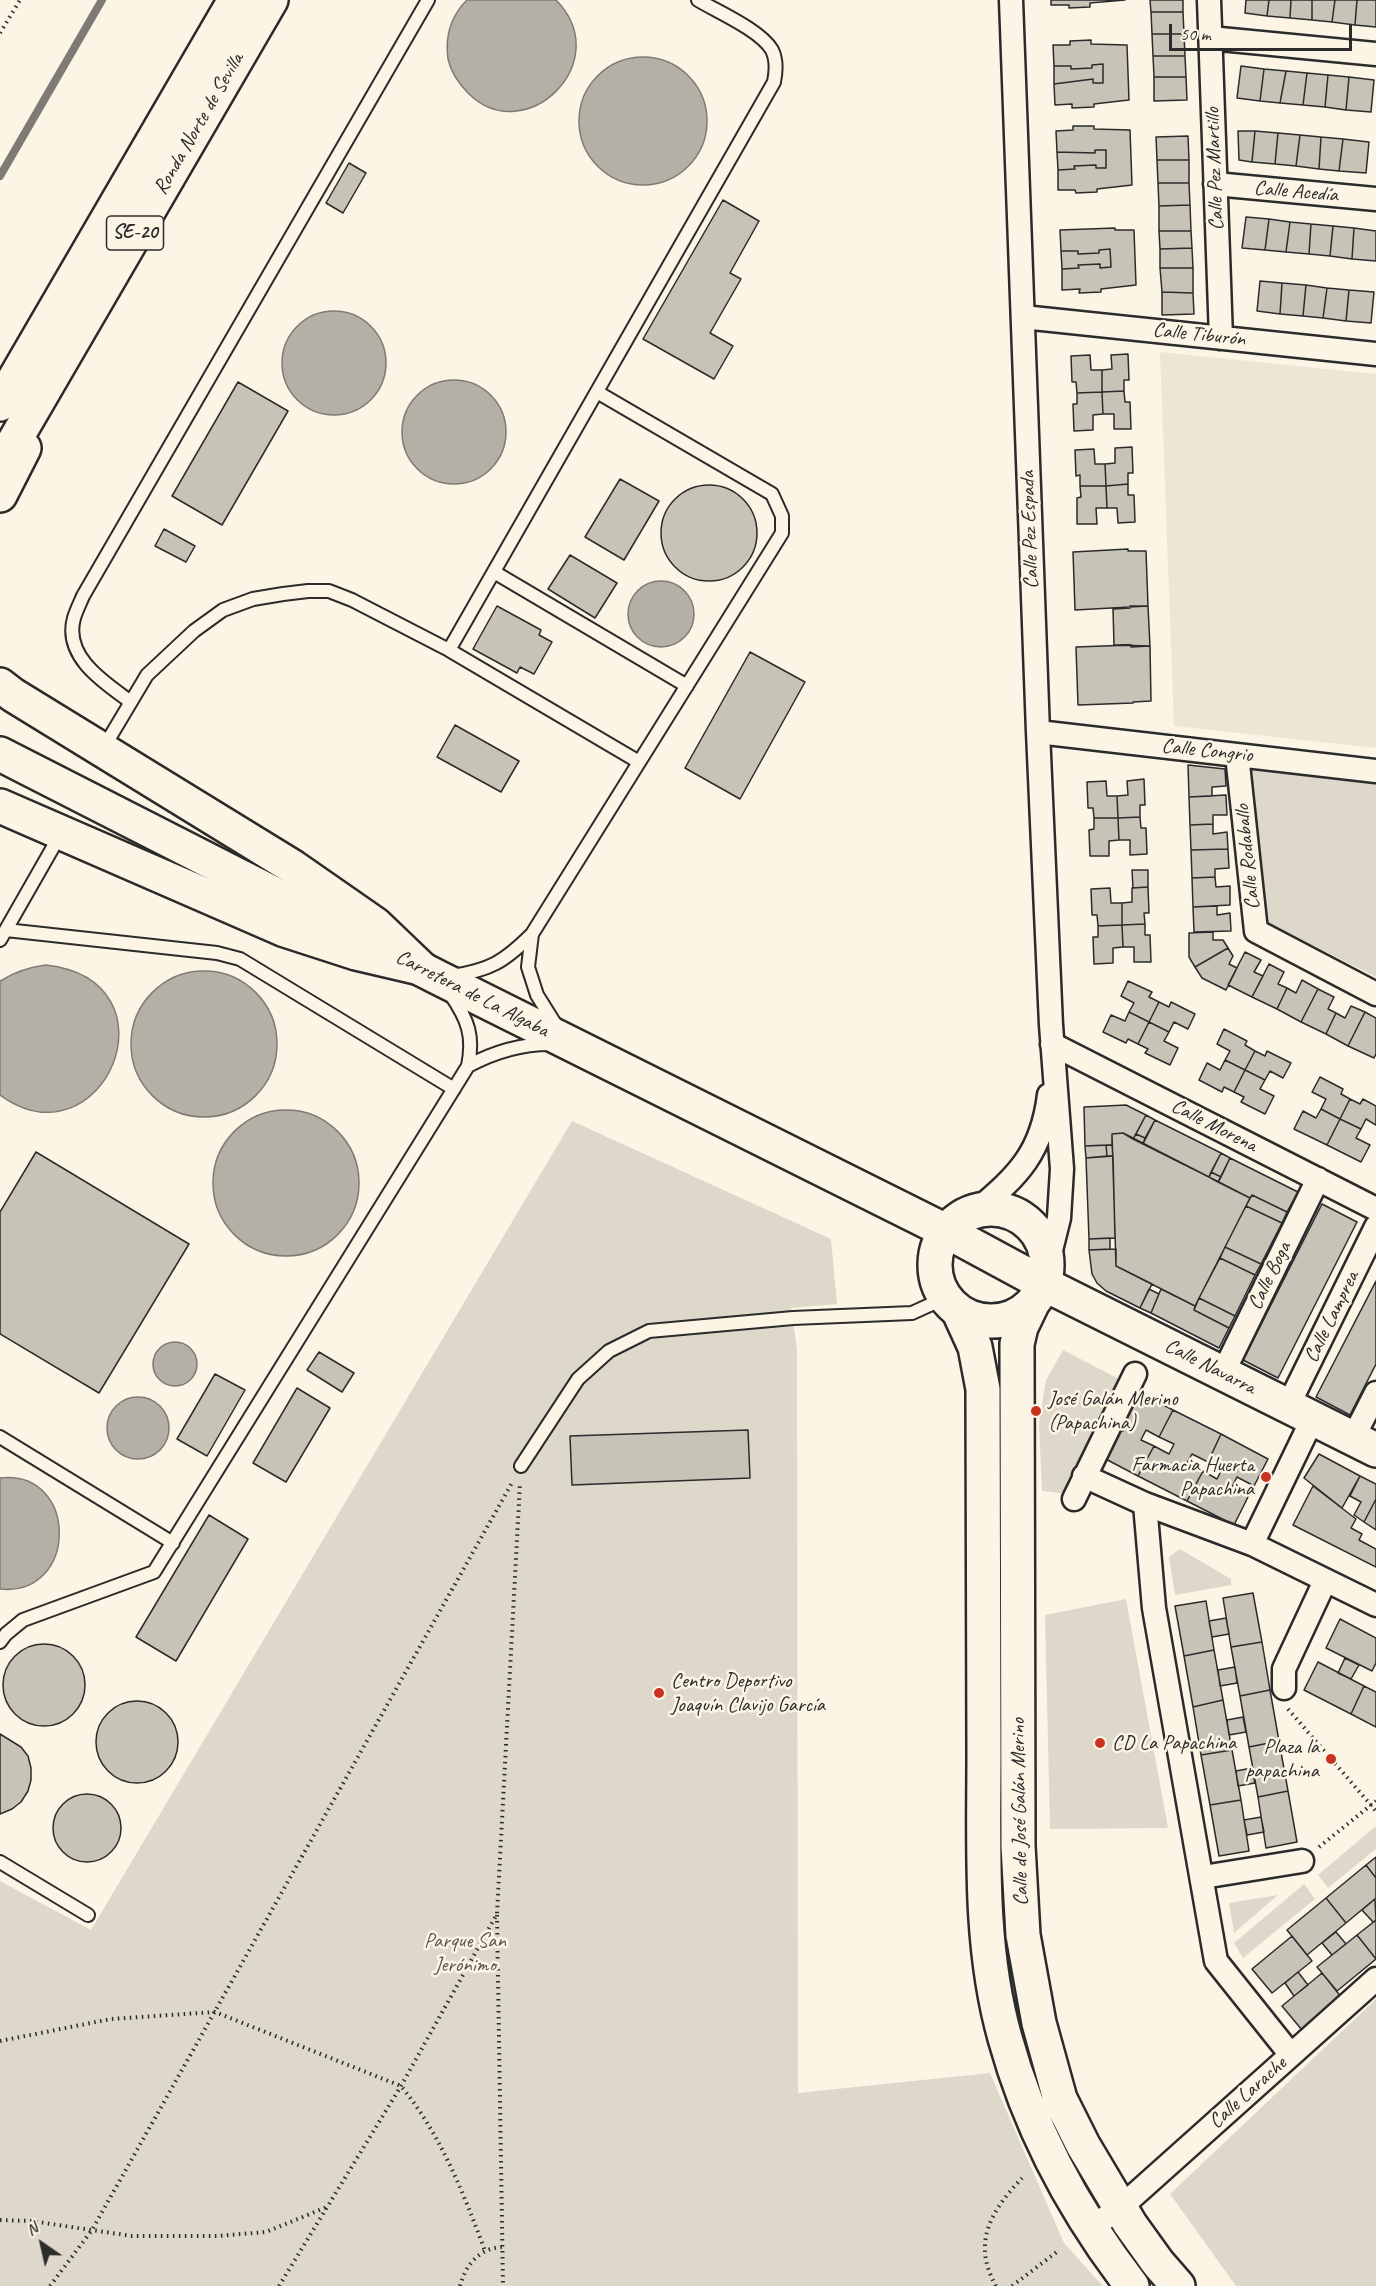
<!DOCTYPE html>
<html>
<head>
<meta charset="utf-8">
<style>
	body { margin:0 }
	#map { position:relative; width:1376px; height:2286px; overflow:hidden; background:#fcf5e5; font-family:Caveat,sans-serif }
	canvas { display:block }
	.north { position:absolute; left:12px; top:2214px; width:60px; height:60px; -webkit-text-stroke:4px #fcf5e5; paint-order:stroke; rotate:326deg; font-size:16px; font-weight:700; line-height:24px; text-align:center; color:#2b2b2b }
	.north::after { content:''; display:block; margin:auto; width:21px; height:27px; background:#2b2b2b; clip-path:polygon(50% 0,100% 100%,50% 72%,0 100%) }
	.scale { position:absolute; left:1169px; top:24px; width:183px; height:27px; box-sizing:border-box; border:3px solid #2b2b2b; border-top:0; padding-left:8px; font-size:18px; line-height:21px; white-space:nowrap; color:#2b2b2b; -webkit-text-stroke:4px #fcf5e5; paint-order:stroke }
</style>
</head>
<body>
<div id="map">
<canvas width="1376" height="2286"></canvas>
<div class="north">N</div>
<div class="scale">50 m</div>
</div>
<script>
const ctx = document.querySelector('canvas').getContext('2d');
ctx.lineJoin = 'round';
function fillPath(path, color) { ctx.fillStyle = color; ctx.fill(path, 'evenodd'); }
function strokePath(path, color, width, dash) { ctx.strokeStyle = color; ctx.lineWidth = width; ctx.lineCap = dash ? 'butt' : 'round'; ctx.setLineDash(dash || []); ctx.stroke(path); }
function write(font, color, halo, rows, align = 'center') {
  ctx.font = font + ' Caveat,sans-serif'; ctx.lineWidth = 5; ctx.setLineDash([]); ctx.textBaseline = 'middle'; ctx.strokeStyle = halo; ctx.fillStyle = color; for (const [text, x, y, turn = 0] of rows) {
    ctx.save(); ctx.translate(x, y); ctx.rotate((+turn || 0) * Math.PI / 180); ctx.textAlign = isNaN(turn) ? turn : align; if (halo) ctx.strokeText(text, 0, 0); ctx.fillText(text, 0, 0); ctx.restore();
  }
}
const built = new Path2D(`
	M1160,352L1376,374V748L1174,726Z`);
const green = new Path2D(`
	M1249,768L1376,783V977L1268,923Z
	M572,1121L831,1239L837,1304L791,1308L797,1349L798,2093L990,2073L1064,2243L1103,2286H0V1881L91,1930Z
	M1063,1350L1125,1382L1069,1494L1042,1491L1039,1424L1046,1380Z
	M1180,1549L1231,1579V1585L1175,1595L1169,1557Z
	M1126,1599L1168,1828L1050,1829L1045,1615Z
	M1376,1826V1849L1328,1888L1318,1875Z
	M1304,1884L1315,1899L1243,1958L1234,1943Z
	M1278,1895L1234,1933L1229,1903Z
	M1376,1999V2286H1236L1170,2194Z`);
const water = new Path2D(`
	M467,0H556C617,62 525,149 469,94C459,84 451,73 448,59C445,37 451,16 467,0Z
	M579 121a64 64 0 1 1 128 0a64 64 0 1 1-128 0Z
	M282 363a52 52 0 1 1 104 0a52 52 0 1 1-104 0Z
	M402 432a52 52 0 1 1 104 0a52 52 0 1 1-104 0Z
	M628 614a33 33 0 1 1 66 0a33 33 0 1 1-66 0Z
	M46,965C183,981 103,1169 0,1095V981C15,972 28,967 46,965Z
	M131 1044a73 73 0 1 1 146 0a73 73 0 1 1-146 0Z
	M213 1183a73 73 0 1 1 146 0a73 73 0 1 1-146 0Z
	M153 1364a22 22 0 1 1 44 0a22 22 0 1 1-44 0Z
	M107 1428a31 31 0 1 1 62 0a31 31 0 1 1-62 0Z
	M0,1478C79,1469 79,1597 0,1589Z`);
const stream = new Path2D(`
	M0,176L102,0`);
const building = new Path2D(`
	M1051,0H1125L1090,3V7L1069,8V5H1051Z
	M1150,0H1183V12H1151Z
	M1246,0H1269L1267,16L1245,13Z
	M1269,0H1291L1290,18L1267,16Z
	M1291,0H1312V20L1290,18Z
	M1312,0H1335L1332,22L1312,20Z
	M1335,0H1357L1355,25L1332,22Z
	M1357,0H1376V27L1355,25Z
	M1151,12H1183L1184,34H1152Z
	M1152,34H1184L1185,56H1153Z
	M1091,40V44L1127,45L1129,100L1094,104V107L1072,108V104L1055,105L1054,84L1093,79V83H1103V64L1092,65V68L1071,69V66H1054L1053,45H1070V41Z
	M1153,56H1185L1186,77H1154Z
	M1103,64V83H1093V79L1054,84V66H1071V69L1092,68V65Z
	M1241,66L1264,69L1260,101L1237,98Z
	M1264,69L1286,71L1280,103L1260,101Z
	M1286,71L1307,73L1303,105L1280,103Z
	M1307,73L1328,75L1325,107L1303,105Z
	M1328,75L1349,77L1346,110L1325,107Z
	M1154,77H1186L1187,100L1154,101Z
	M1349,77L1374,80L1371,112L1346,110Z
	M1073,126H1094V129L1130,130L1132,185L1097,189V192L1076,193L1075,190H1058V170L1075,169L1074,166L1096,165V168H1106V150H1095V153L1057,152L1056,131L1073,130Z
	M1238,131H1255L1252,162L1239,160Z
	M1255,131L1278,133L1275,164L1252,162Z
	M1278,133L1300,135L1296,166L1275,164Z
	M1300,135L1321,137L1319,169L1296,166Z
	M1188,136L1189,160H1157L1156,137Z
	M1321,137L1343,139L1339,171L1319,169Z
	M1343,139L1369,142L1366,173L1339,171Z
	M1095,150H1106V168H1096V165L1074,166L1075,169L1058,170L1057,152L1095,153Z
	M1157,160H1189V183H1158Z
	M349,163L366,173L343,213L326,203Z
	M1158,183H1189L1190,205L1159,206Z
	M723,200L759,221L730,273L741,279L710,333L733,346L714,379L643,339Z
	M1190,205L1191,231H1159V206Z
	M1246,217L1269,219L1265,250L1242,248Z
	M1269,219L1290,222L1286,252L1265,250Z
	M1290,222L1311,224L1309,254L1286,252Z
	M1311,224L1333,226L1330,256L1309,254Z
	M1333,226L1354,228L1352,259L1330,256Z
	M1115,228V230H1134L1136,285L1101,289V292L1079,293L1080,289L1062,290V269L1079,268L1078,265L1100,264V268L1111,267L1110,249L1099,250V253L1078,254V251H1061L1060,230Z
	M1354,228L1376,231V261L1352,259Z
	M1159,231H1191L1192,248L1160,249Z
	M1192,248L1193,268H1160V249Z
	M1110,249L1111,267L1100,268V264L1078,265L1079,268L1062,269L1061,251H1078V254L1099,253V250Z
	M1160,268H1193V293L1162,292Z
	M1260,281L1282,283L1280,314L1257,311Z
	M1282,283L1306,285L1303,316L1280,314Z
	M1306,285L1327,288L1323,318L1303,316Z
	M1327,288L1349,290L1346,321L1323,318Z
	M1349,290L1374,292L1371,323L1346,321Z
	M1162,292L1193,293L1194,314L1162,315Z
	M1128,354L1129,380H1124V391L1102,392V370L1112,369L1111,355Z
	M1090,355L1091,370H1102V392L1077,393L1076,382H1072L1071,356Z
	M238,382L288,411L222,525L172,496Z
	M1124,391L1125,402H1130L1131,429H1114V414H1103L1102,392Z
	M1102,392L1103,414L1093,415V430L1074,431L1073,404H1077V393Z
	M1132,447L1133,473H1128V484L1106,486L1105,464L1115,463V448Z
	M1094,449L1095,464H1105L1106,486H1080V475L1076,476L1075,450Z
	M620,479L659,501L624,560L585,537Z
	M1128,484V495H1134L1135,522L1118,523L1117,508H1107L1106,486Z
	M661 533a48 48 0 1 1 96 0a48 48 0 1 1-96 0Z
	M1080,486H1106L1107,508H1096L1097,524H1077V498L1081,497Z
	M164,529L195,546L186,562L155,546Z
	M1128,549V551H1146L1148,606L1075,610L1073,552Z
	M570,555L617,583L595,618L548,589Z
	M497,606L541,630L539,635L552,642L534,674L520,667L517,673L473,649Z
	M1130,606H1148L1150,646L1114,645L1113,609L1130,608Z
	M1131,645V647L1150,646L1151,701L1133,702V703L1078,705L1076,647Z
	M750,652L805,682L740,799L685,768Z
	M455,725L519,761L501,792L437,757Z
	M1188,765L1225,769L1226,786L1212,787V796L1189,797Z
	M1144,779L1145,805H1140V817L1118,818L1117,796L1128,795L1127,781Z
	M1106,781L1107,796H1117L1118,818H1094L1093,808H1088L1087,782Z
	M1226,795L1227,815H1213V824L1190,825L1189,797Z
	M1140,817L1141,828H1146L1147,854L1130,855V840H1119L1118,818Z
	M1094,818H1118L1119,840L1109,841V856H1090L1089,830L1094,829Z
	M1213,824V834L1227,832L1228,849L1191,850L1190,825Z
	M1228,849L1229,868L1215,869V877L1192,878L1191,850Z
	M1132,870H1148V887L1133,888Z
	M1215,877L1216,887L1230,886V905L1193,907L1192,878Z
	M1148,887L1149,913H1144L1145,924L1122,925V903L1132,902V888Z
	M1110,888L1111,903H1122V925L1098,926L1097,915H1092L1091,889Z
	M1217,906V915L1230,913L1231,931L1194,932L1193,907Z
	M1145,924V935H1150L1151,962H1134V947H1123L1122,925Z
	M1122,925L1123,947L1113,948V963L1094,964L1093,937H1098V926Z
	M1213,932V940H1223L1228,948L1195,967L1189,957V933Z
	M1228,948L1233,956L1229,964L1237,968L1226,990L1202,978L1195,967Z
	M1245,952L1261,960L1254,972L1263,976L1252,997L1228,985Z
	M1269,964L1284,972L1278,984L1287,988L1277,1009L1252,997Z
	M1302,980L1318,989L1301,1022L1277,1009L1287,988L1296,993Z
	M1128,981L1152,992L1149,997L1159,1002L1149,1022L1129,1012L1134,1003L1121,996Z
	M1318,989L1334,997L1328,1009L1336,1013L1326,1034L1301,1022Z
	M1159,1002L1169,1007L1171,1002L1195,1014L1188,1029L1174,1022L1169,1032L1149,1022Z
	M1351,1006L1365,1012L1348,1046L1326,1034L1336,1013L1345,1018Z
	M1129,1012L1149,1022L1138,1044L1128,1039L1126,1043L1103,1032L1111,1015L1125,1021Z
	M1365,1012L1376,1018V1054L1374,1058L1348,1046Z
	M1149,1022L1169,1032L1164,1041L1178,1048L1170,1065L1145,1053L1148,1049L1138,1044Z
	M1224,1029L1247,1041L1245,1045L1255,1051L1245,1070L1225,1060L1230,1051L1217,1044Z
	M1255,1051L1265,1056L1267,1051L1291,1063L1283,1078L1270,1071L1265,1080L1245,1070Z
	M1225,1060L1245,1070L1234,1092L1224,1087L1222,1092L1199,1080L1207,1063L1220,1070Z
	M1245,1070L1265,1080L1260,1089L1274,1096L1265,1114L1241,1102L1244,1097L1234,1092Z
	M1320,1077L1343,1089L1341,1094L1350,1099L1340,1119L1321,1109L1326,1099L1312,1092Z
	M1350,1099L1360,1104L1363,1099L1376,1106V1125L1366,1119L1361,1129L1340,1119Z
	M1126,1105L1146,1115L1133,1139L1123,1133L1112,1134V1145L1085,1146L1084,1107Z
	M1321,1109L1340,1119L1327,1145L1294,1129L1303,1111L1316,1118Z
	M1146,1115L1155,1120L1145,1138L1136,1134Z
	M1340,1119L1361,1129L1356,1138L1370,1145L1361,1162L1327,1145Z
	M1155,1120L1221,1153L1209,1177L1143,1144Z
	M1123,1133L1250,1198L1195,1306L1116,1266L1112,1134Z
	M1136,1134L1145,1138L1143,1144L1133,1139Z
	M1106,1145H1112L1113,1156H1107Z
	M1106,1145L1107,1156L1086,1158L1085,1146Z
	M36,1152L189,1244L99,1393L0,1334V1212Z
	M1221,1153L1230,1158L1221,1177L1211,1172Z
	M1113,1156L1115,1238L1089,1239L1086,1158Z
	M1230,1158L1298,1192L1287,1212L1252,1195L1250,1198L1218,1182Z
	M1211,1172L1221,1177L1218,1182L1209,1177Z
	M1252,1195L1287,1212L1282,1223L1246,1206Z
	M1322,1204L1357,1222L1278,1378L1243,1360Z
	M1246,1206L1282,1223L1261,1264L1225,1247Z
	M1110,1238V1249L1089,1250V1239Z
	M1225,1247L1261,1264L1255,1275L1220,1258Z
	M1116,1249V1266L1152,1284L1140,1308L1106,1291L1097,1283L1092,1274L1089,1250Z
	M1220,1258L1255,1275L1235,1316L1199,1298Z
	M1376,1281V1364L1350,1415L1316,1397Z
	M1149,1289L1159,1294L1151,1313L1140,1308Z
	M1161,1289L1195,1306L1194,1310L1229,1328L1219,1348L1151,1313Z
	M1199,1298L1235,1316L1229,1328L1194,1310Z
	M319,1352L354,1373L342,1392L307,1370Z
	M215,1374L245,1390L207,1456L177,1439Z
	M297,1388L330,1408L286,1482L253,1463Z
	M1132,1389L1173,1410L1159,1437L1146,1430L1141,1440L1154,1446L1138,1476L1098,1455L1113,1425L1123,1431L1128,1421L1118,1416Z
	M1173,1410L1221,1434L1208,1462L1192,1454L1187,1463L1203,1471L1187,1501L1138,1476L1154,1446L1169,1454L1174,1444L1159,1437Z
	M748,1430L750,1478L572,1485L570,1436Z
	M1221,1434L1268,1459L1254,1486L1237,1477L1232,1487L1249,1495L1234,1525L1187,1501L1203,1471L1217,1479L1222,1469L1208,1462Z
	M1319,1454L1360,1476L1342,1508L1304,1478Z
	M1360,1476L1376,1484V1499L1364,1522L1354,1515L1361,1502L1350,1496Z
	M1313,1486L1356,1519L1351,1528L1362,1534L1359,1540L1376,1549V1567L1293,1525Z
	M1376,1499V1530L1364,1522Z
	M209,1515L248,1539L176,1661L136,1637Z
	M1253,1593L1262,1642L1231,1647L1223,1598Z
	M1206,1601L1214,1650L1184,1656L1175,1606Z
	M1226,1618L1229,1634L1212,1637L1209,1621Z
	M1340,1619L1376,1638V1663L1372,1671L1326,1648Z
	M1262,1642L1270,1690L1240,1696L1231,1647Z
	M3 1685a41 41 0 1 1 82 0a41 41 0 1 1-82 0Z
	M1214,1650L1223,1700L1193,1707L1184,1656Z
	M1345,1658L1359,1665L1351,1679L1338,1673Z
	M1318,1662L1364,1686L1351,1714L1304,1690Z
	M1235,1667L1237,1683L1220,1686L1218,1670Z
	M1364,1686L1376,1692V1727L1351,1714Z
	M1270,1690L1279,1741L1249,1747L1240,1696Z
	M1223,1700L1232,1750L1201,1755L1193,1707Z
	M96 1742a41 41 0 1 1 82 0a41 41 0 1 1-82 0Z
	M1243,1717L1246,1732L1229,1735L1227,1720Z
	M0,1734L21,1747L28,1756L31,1768V1780L28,1791L21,1802L12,1809L0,1814Z
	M1279,1741L1288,1791L1258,1797L1249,1747Z
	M1232,1750L1241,1800L1210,1805L1201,1755Z
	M1252,1768L1255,1783L1238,1786L1236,1771Z
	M1288,1791L1297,1842L1266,1848L1258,1797Z
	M53 1828a34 34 0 1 1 68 0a34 34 0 1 1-68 0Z
	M1241,1800L1249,1851L1219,1856L1210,1805Z
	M1261,1817L1264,1832L1247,1835L1244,1820Z
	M1376,1857V1878L1366,1865Z
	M1366,1865L1376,1878V1898L1346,1923L1326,1898Z
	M1326,1898L1346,1923L1307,1955L1287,1930Z
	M1375,1899L1376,1920L1373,1922L1362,1910Z
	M1376,1920V1959L1357,1935Z
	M1336,1932L1346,1944L1332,1955L1322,1943Z
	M1357,1935L1376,1959L1337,1991L1317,1967Z
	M1292,1936L1312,1961L1272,1993L1252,1969Z
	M1298,1972L1308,1985L1294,1996L1285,1983Z
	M1322,1973L1342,1998L1302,2030L1282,2006Z`);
const path = new Path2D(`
	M0,33L20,0
	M1288,1709L1376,1811
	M1319,1847L1376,1801
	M497,1915L503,2286
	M0,2041L111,2019L215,2012L401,2086C441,2135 463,2192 485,2251
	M0,2220L31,2221L132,2236H217L266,2232L327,2207
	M50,2286L92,2230L513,1481
	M279,2286L401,2086L497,1914L520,1483
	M460,2286C465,2266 479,2248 502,2247
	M996,2286C971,2242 992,2210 1022,2178
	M1012,2286L1058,2251`);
const lane = new Path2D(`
	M494,572L687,686
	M449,650L774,82C776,72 777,60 772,50C760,30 718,12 698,0
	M131,702C105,683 63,657 74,618C76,611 80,603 83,596L428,0
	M110,737L147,675L194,631L223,610L253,599L283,594L308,591H329L352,600L449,650L639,762
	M6,930L217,953L240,959L454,1089
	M532,934L528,967L537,995L557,1027
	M0,940L56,842
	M452,976C490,970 504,962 532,934L782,533V516L772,494L597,392
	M468,1066C494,1052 519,1044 550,1044
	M0,1437L173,1543
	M521,1466L578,1379L609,1351L649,1331L793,1318L912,1313L945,1298
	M0,1642L6,1634L23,1620L154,1572L468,1066C474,1036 468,1020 451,995
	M0,1862L88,1915`);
const street = new Path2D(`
	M1011,0L1038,732L1051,1025L1062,1169L1059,1218L1047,1266
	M1209,0L1221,338
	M1210,38L1376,54
	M1215,184L1376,199
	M1023,317L1376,354
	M1038,732L1376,771
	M1237,755L1256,931L1376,994
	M1052,1044L1376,1209
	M976,1211C1019,1175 1042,1152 1049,1095
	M1223,1373L1318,1179
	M1288,1406L1376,1227
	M1353,1438L1376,1393
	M1084,1476L1145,1504L1252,1544L1376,1605
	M1074,1499L1135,1374
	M1145,1504L1154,1608L1216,1961L1291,2055
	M1252,1544L1313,1418
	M1284,1688V1669L1325,1581
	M1203,1877L1302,1861
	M1090,2228L1120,2208L1376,1979`);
const secondary = new Path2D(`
	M0,754L439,978L946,1231L1044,1284L1376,1450
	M935 1265a56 56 0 1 1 112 0a56 56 0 1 1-112 0Z
	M1033,1302L1021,1327L1017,1344L1018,1846L1023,1935L1039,2023L1060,2099L1083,2145L1130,2224L1158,2263L1178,2286
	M959,1312L975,1347L983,1389C983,1510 984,1632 984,1754C984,1847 979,1946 1005,2038C1030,2129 1074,2211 1132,2286`);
const highway = new Path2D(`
	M0,404L235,0
	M0,466L271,0
	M0,495L24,448
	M0,685L13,695L293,867L375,924L422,969
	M0,806L285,930L356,953L420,968`);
const markers = [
	[1036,1411,6,"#c8321e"],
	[1266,1477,6,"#c8321e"],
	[659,1693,6,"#c8321e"],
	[1100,1743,6,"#c8321e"],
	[1331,1759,6,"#c8321e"]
];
const shields = [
	[135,233,57]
];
const shieldNames = [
	["SE-20",135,233]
];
const streetNames = [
	["Ronda Norte de Sevilla",199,124,-60],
	["Calle Pez Martillo",1215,169,-92],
	["Calle Acedía",1296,192,5],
	["Calle Tiburón",1199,335,6],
	["Calle Pez Espada",1030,530,-92],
	["Calle Congrio",1207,751,6],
	["Calle Rodaballo",1248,857,-96],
	["Carretera de La Algaba",472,994,27],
	["Calle Morena",1214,1126,27],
	["Calle Boga",1270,1276,-64],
	["Calle Lamprea",1332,1317,-64],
	["Calle Navarra",1210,1367,27],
	["Calle de José Galán Merino",1020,1812,-91],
	["Calle Larache",1248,2093,-42]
];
const poiNames = [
	["José Galán Merino",1048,1399],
	["(Papachina)",1048,1423],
	["Farmacia Huerta",1254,1465,"right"],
	["Papachina",1254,1489,"right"],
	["Centro Deportivo",671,1681],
	["Joaquín Clavijo García",671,1705],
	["CD La Papachina",1112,1743],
	["Plaza la",1319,1747,"right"],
	["papachina",1319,1771,"right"]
];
const parkNames = [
	["Parque San",465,1941],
	["Jerónimo",465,1965]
];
fillPath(built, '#ece6d7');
fillPath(green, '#ded8ca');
fillPath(water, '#b4b0a5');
strokePath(water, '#7d7b74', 1.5);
strokePath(stream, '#7d7b74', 8);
fillPath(building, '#c8c3b7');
strokePath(building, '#2b2b2b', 1.5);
strokePath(lane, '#2b2b2b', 16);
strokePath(street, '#2b2b2b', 27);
strokePath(secondary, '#2b2b2b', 38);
strokePath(highway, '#2b2b2b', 38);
strokePath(path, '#2b2b2b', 4, [1.5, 4.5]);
strokePath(lane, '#fcf5e5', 12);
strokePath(street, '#fcf5e5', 22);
strokePath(secondary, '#fcf5e5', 33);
strokePath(highway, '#fcf5e5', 33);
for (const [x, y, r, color] of markers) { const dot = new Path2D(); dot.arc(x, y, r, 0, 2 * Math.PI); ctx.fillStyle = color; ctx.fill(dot); strokePath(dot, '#fcf5e5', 2); }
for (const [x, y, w] of shields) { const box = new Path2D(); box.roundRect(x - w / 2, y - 17, w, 34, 4.5); ctx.fillStyle = '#fcf5e5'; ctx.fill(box); strokePath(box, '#2b2b2b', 1.5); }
write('bold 20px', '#2b2b2b', null, shieldNames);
write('21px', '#2b2b2b', '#fcf5e5', streetNames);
write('21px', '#2b2b2b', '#fcf5e5', poiNames, 'left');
write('21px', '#585653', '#fcf5e5', parkNames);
</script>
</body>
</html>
